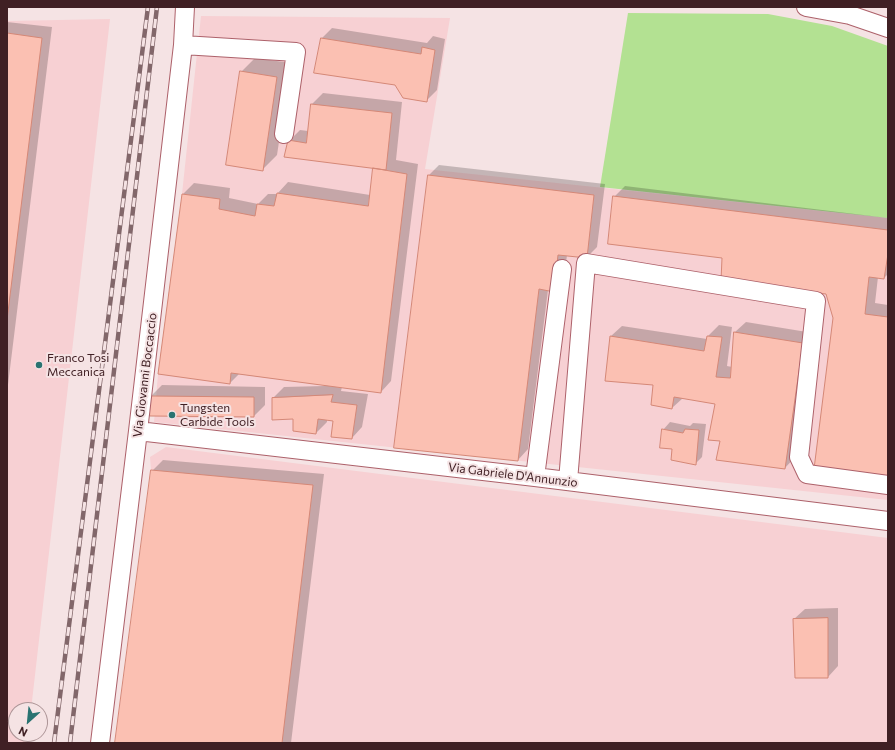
<!DOCTYPE html>
<html>
<head>
<meta charset="utf-8">
<style>
	body { margin:0 }
	#map { position:relative; width:895px; height:750px; overflow:hidden; background:#f5e3e4; font-family:Commissioner,sans-serif }
	canvas { display:block }
	.frame { position:absolute; inset:0; border:8px solid #402024; pointer-events:none }
	.north { position:absolute; left:8px; top:702px; width:40px; height:40px; box-sizing:border-box; background:#f5e3e4; border:1px solid #ad9597; border-radius:50%; rotate:207deg; font-size:11px; font-weight:700; line-height:16px; text-align:center; color:#402024 }
	.north::after { content:''; display:block; margin:auto; width:14px; height:18px; background:#297371; clip-path:polygon(50% 0,100% 100%,50% 72%,0 100%) }
</style>
</head>
<body>
<div id="map">
<canvas width="895" height="750"></canvas>
<div class="frame"></div>
<div class="north">N</div>
</div>
<script>
const ctx = document.querySelector('canvas').getContext('2d');
ctx.lineJoin = 'round';
function fillPath(path, color) { ctx.fillStyle = color; ctx.fill(path, 'evenodd'); }
function strokePath(path, color, width, dash) { ctx.strokeStyle = color; ctx.lineWidth = width; ctx.lineCap = dash ? 'butt' : 'round'; ctx.setLineDash(dash || []); ctx.stroke(path); }
function write(font, color, halo, rows, align = 'center') {
  ctx.font = font + ' Commissioner,sans-serif'; ctx.lineWidth = 4; ctx.setLineDash([]); ctx.textBaseline = 'middle'; ctx.strokeStyle = halo; ctx.fillStyle = color; for (const [text, x, y, turn = 0] of rows) {
    ctx.save(); ctx.translate(x, y); ctx.rotate((+turn || 0) * Math.PI / 180); ctx.textAlign = isNaN(turn) ? turn : align; if (halo) ctx.strokeText(text, 0, 0); ctx.fillText(text, 0, 0); ctx.restore();
  }
}
const built = new Path2D(`
	M201,16L450,18L425,169L888,218V500L154,422L158,374L182,194Z
	M110,19L31,710H16V734H28L27,743H7V21Z
	M166,447L888,538V743H115L151,470L150,457Z`);
const green = new Path2D(`
	M628,13L768,14L832,26L888,46V218L600,187Z`);
const shadow = new Path2D(`
	M7,22L52,27L7,393Z
	M332,28L427,43L433,36L445,39L437,90L426,101L395,84L321,39Z
	M255,58L291,63L277,155L263,169L241,72Z
	M323,93L402,102L396,160L418,164L391,381L381,392L342,387L341,391L368,394L362,427L352,438L334,420H327V422L316,433L273,398L284,387L324,386V385L239,374L230,383L159,374L183,194L194,183L230,188L229,198L258,204L268,194H277L288,182L370,195L374,167L289,141L300,130L308,131L312,104Z
	M439,165L605,184L597,247L587,257L567,255L564,280L548,290L528,449L518,460L428,176Z
	M625,186L888,218V274L884,278L878,277L875,303L888,305V476L834,318L827,293L723,257L614,197Z
	M746,322L813,333L795,457L785,468L721,440L716,403L683,398L672,408L652,405L654,384L611,336L622,326L707,339L708,336L719,325L732,327L727,366L732,367L735,332Z
	M162,385L265,387V405L254,416L151,415V396Z
	M670,422L690,426L693,423L706,424L702,457L695,464L673,448L663,430Z
	M163,460L324,474L291,743H116L152,471Z
	M838,608V666L828,677L794,619L805,609Z`);
const building = new Path2D(`
	M7,33L42,38L7,320Z
	M321,38L421,54L422,47L435,50L427,102L403,98L395,85L314,73Z
	M240,71L277,77L263,171L226,165Z
	M311,104L392,113L386,170L284,157L288,140L306,143Z
	M373,168L407,174L381,393L231,373L230,384L158,374L182,194L220,199L219,209L255,216L257,204L274,206L277,193L368,206Z
	M428,175L594,195L587,258L558,255L554,292L539,289L518,461L394,448Z
	M613,196L888,230V254L884,279L869,277L865,314L888,317V477L814,469L833,318L826,294L721,281L722,258L608,244Z
	M734,332L803,343L785,469L716,460L720,441L708,440L715,404L674,397L672,409L651,405L653,385L605,381L610,336L704,351L707,336L722,337L716,377L730,378Z
	M333,395L331,402L357,405L352,439L331,437L333,421L318,419L316,434L293,431V419L272,420V398Z
	M150,396L254,397V417L150,416Z
	M662,429L683,433L685,429L699,430L696,465L671,460L672,449L660,448Z
	M151,470L313,485L282,743H115Z
	M828,618V678H795L793,619Z`);
const minor = new Path2D(`
	M806,7L850,15L888,28
	M183,45L296,52L284,134
	M138,431L535,477L888,521
	M535,477L562,269
	M568,481L586,263L816,301L799,457L807,474L888,485
	M100,743L138,431L183,45L185,7`);
const rail = new Path2D(`
	M54,743L148,7
	M70,743L157,7`);
const markers = [
	[39,365,4,"#297371"],
	[172,415,4,"#297371"]
];
const poiNames = [
	["Franco Tosi",47,358],
	["Meccanica",47,372],
	["Tungsten",180,408],
	["Carbide Tools",180,422]
];
const streetNames = [
	["Via Giovanni Boccaccio",145,375,-83],
	["Via Gabriele D'Annunzio",513,475,7]
];
fillPath(built, '#f7d0d3');
fillPath(green, '#b3e192');
fillPath(shadow, '#0003');
fillPath(building, '#fbc0b2');
strokePath(building, '#d58877', 1);
strokePath(minor, '#ad616a', 20);
strokePath(minor, '#fff', 18);
strokePath(rail, '#82676a', 4.5);
strokePath(rail, '#f5e3e4', 3, [9]);
for (const [x, y, r, color] of markers) { const dot = new Path2D(); dot.arc(x, y, r, 0, 2 * Math.PI); ctx.fillStyle = color; ctx.fill(dot); strokePath(dot, '#f5e3e4', 1.5); }
write('12px', '#402024', '#f5e3e4', poiNames, 'left');
write('12px', '#402024', '#f5e3e4', streetNames);
</script>
</body>
</html>
